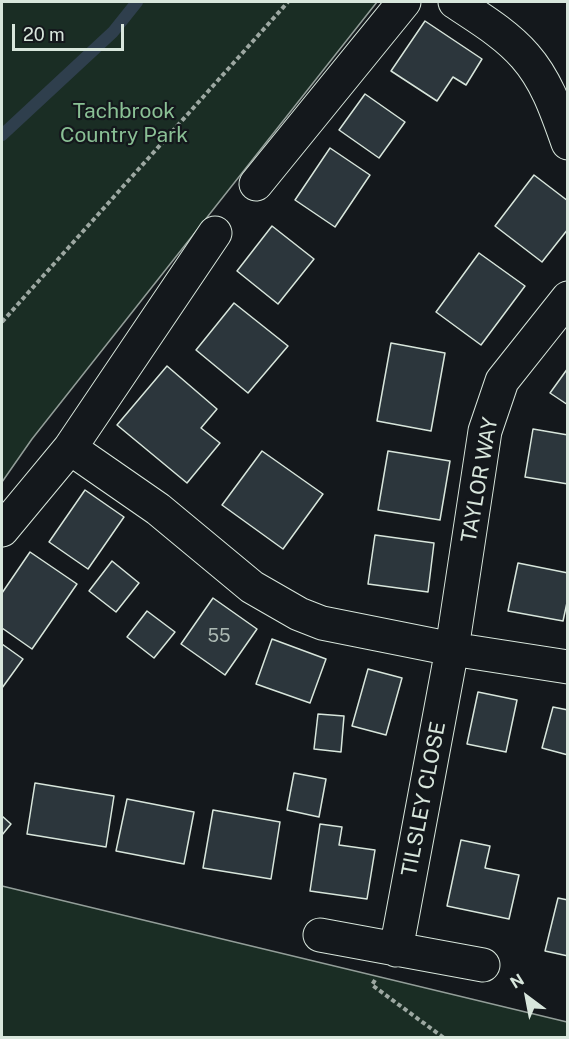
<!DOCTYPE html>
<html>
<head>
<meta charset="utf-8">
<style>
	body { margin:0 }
	#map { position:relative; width:569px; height:1039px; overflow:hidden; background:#14181c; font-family:"Public Sans",sans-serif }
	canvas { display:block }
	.frame { position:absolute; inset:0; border:3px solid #d8e6dc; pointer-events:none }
	.north { position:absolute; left:497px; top:967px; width:60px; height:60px; -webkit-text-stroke:4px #14181c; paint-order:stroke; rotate:328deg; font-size:16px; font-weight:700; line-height:24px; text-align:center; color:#d8e6dc }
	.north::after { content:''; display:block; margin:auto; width:21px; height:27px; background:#d8e6dc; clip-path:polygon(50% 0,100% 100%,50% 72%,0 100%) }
	.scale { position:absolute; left:12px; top:24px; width:112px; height:27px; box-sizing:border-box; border:3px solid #d8e6dc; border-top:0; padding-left:8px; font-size:18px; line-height:21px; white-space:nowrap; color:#d8e6dc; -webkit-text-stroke:4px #14181c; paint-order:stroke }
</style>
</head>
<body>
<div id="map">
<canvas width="569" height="1039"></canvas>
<div class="frame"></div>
<div class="north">N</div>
<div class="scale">20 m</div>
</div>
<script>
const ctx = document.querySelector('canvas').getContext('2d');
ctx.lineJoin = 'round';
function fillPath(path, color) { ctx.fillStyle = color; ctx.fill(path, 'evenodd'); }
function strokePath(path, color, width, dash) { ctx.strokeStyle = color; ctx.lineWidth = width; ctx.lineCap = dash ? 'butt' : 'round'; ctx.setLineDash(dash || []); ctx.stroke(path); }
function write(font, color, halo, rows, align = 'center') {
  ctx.font = font + ' "Public Sans",sans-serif'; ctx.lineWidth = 4.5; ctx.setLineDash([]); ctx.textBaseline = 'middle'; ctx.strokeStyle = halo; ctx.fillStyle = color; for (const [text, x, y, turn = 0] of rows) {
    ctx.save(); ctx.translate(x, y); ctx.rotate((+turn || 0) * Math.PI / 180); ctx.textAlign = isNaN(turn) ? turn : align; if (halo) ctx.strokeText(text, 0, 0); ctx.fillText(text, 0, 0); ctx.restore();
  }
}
const green = new Path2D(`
	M2,2H377L32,439L2,482Z
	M2,886L567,1022V1037H2Z`);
const stream = new Path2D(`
	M2,135L113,32L137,2`);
const building = new Path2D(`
	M425,21L482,59L466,85L453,77L437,101L391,71Z
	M365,94L405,122L379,158L339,130Z
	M330,148L370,175L335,227L295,200Z
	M534,175L568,201V229L542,262L495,226Z
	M272,226L314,259L278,304L237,271Z
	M479,253L525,286L481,345L436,312Z
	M234,303L288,346L248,393L196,350Z
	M391,343L445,353L431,431L377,421Z
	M167,366L217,409L201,428L220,443L187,483L117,425Z
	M568,368V405L550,393Z
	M533,429L568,435V484L525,477Z
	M262,451L323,494L283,549L222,505Z
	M388,451L450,461L440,520L378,510Z
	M85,490L124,517L88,569L49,542Z
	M375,535L434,543L428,592L368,584Z
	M30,552L77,584L32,649L2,628V593Z
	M112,561L139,583L116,612L89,591Z
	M518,563L568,573V598L563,621L508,611Z
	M213,598L257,629L225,675L181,644Z
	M147,611L175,632L154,658L127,637Z
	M272,639L326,659L310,703L256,684Z
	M2,644L23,659L2,688Z
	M368,669L402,678L386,735L352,726Z
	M478,692L517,700L506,752L467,744Z
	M553,707L568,710V755L542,748Z
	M318,714L344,716L341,752L314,749Z
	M294,773L326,779L319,817L287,810Z
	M35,783L114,796L106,847L27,834Z
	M127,799L194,812L184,864L116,851Z
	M213,810L280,822L271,879L203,868Z
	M2,816L11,824L2,835Z
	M320,824L342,827L339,845L375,850L367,899L310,891Z
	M461,840L490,846L485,868L519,875L509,919L447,906Z
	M558,898L568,900V956L545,951Z`);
const path = new Path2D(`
	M2,322L288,2
	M375,980L372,985L444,1038`);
const minor = new Path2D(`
	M455,2C479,18 506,34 525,56C547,81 557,112 568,143
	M256,184L404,2
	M70,448L158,509L252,587L299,614L322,623L452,649L568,667
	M2,530L70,448L215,233
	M320,935L483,965
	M396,950L452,649L485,431L502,381L568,298`);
const numberNames = [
	["55",219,636]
];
const parkNames = [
	["Tachbrook",124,112],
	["Country Park",124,136]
];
const streetNames = [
	["TAYLOR WAY",480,480,-80],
	["TILSLEY CLOSE",424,799,-79]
];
fillPath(green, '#1a2d24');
strokePath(green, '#939e99', 1.5);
strokePath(stream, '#2f3f4d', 12);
fillPath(building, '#2c363c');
strokePath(building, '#d8e6dc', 1.5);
strokePath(minor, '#d8e6dc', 35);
strokePath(path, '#9da8a2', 4, [4.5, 3]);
strokePath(minor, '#14181c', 33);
write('18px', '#adbab4', null, numberNames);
write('21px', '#8ac095', '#14181c', parkNames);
write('21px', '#d8e6dc', '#14181c', streetNames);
</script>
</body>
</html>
